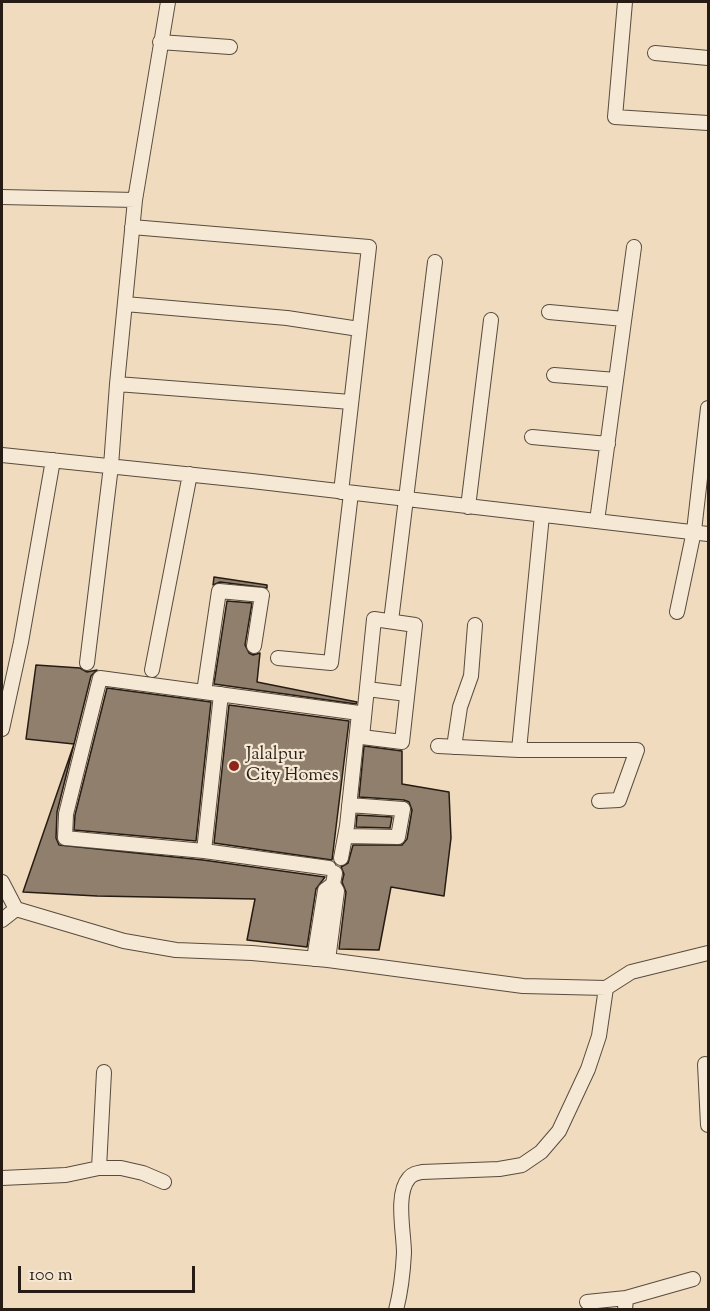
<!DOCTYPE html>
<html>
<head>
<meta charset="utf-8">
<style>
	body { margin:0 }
	#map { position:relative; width:710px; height:1311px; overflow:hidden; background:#f0dbbe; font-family:"Sorts Mill Goudy",serif }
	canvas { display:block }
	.frame { position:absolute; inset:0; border:3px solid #261c14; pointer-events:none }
	.scale { position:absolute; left:18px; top:1266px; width:177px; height:27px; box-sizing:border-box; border:3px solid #261c14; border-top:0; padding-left:8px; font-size:18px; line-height:21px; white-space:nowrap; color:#261c14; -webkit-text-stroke:4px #f5e8d5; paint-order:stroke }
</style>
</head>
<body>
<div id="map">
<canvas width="710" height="1311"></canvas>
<div class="frame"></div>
<div class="scale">100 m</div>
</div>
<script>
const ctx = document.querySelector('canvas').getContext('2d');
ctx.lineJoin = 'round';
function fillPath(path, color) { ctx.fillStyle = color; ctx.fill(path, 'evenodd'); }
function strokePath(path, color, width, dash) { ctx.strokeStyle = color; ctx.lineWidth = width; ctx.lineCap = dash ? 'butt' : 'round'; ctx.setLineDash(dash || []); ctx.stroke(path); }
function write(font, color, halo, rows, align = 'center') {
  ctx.font = font + ' "Sorts Mill Goudy",serif'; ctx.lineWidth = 4.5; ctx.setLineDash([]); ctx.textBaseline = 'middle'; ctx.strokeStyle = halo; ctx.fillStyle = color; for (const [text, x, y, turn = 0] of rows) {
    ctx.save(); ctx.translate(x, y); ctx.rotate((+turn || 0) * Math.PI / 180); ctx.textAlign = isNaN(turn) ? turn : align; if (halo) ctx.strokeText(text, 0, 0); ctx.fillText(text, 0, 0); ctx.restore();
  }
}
const building = new Path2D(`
	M214,577L267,585V588L220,582L213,585Z
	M227,601L252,603L245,645L249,653L253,655L260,653L257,682L357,702L356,704L214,684Z
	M36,665L80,668L87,672L97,670L91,676L57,812L56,838L59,845L203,860L325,877L316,889L307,947L247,940L255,899L97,896L23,892L74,744L26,739Z
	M107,688L211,702L196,841L74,830L75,815Z
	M229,705L349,721L332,860L214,843Z
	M364,746L402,751V784L449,792L451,838L444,896L391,887L379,950L339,949L346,892L342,882L344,874L341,867L348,863L353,845H402L407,839L412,810L409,802L404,800L359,797Z
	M357,815L392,817L390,828L356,827Z`);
const minor = new Path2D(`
	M625,2L615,117L708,123
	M160,42L230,47
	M655,53L708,58
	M2,197L135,200L117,384L111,466L87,663
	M135,200L168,2
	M132,227L369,247L341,492
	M125,304L287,318L359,329
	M549,312L624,319
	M554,375L616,380
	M117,384L351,402
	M532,437L608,444
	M2,455L252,481L708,534
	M468,507L491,320
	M597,521L634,247
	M677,612L694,531L708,408
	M374,619L415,625L402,742L362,737Z
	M391,621L435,262
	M278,658L331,663L351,493
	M152,670L190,474
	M367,689L407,694
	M204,692L219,591L262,595L254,646
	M2,729L21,642L53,460
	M438,746L519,750H637L619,800L599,801
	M454,747L460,707L471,676L475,625
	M519,750L542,515
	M345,836L398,837L403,809L349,805
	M204,851L221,694
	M329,868L204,851L65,838L66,814L100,678L359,713L347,826L341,858
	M2,882L16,909L124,941L176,950L252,953L328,960L523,986L606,988L631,972L708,953
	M2,920L16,909
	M314,959L325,890L333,884
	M328,960L337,891L333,884L335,873
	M705,1064L708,1125
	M99,1168L104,1072
	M2,1178L66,1175L99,1168H121L143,1173L164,1182
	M626,1298L693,1279
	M587,1302L626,1298L625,1310
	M396,1310C401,1291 403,1272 404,1253C404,1233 395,1194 409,1178C412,1174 417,1173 422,1172L499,1169L522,1165L541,1152L559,1131L588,1069L599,1036L606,988`);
const markers = [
	[234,766,6,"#8f2418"]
];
const poiNames = [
	["Jalalpur",246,756],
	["City Homes",246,777]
];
fillPath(building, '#8f7f6c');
strokePath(building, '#261c14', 1.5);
strokePath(minor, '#584c3e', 16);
strokePath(minor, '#f5e8d5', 14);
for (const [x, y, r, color] of markers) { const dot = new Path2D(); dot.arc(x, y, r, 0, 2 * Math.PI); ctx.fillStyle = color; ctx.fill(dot); strokePath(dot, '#f5e8d5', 2); }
write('18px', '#261c14', '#f5e8d5', poiNames, 'left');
</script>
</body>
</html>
